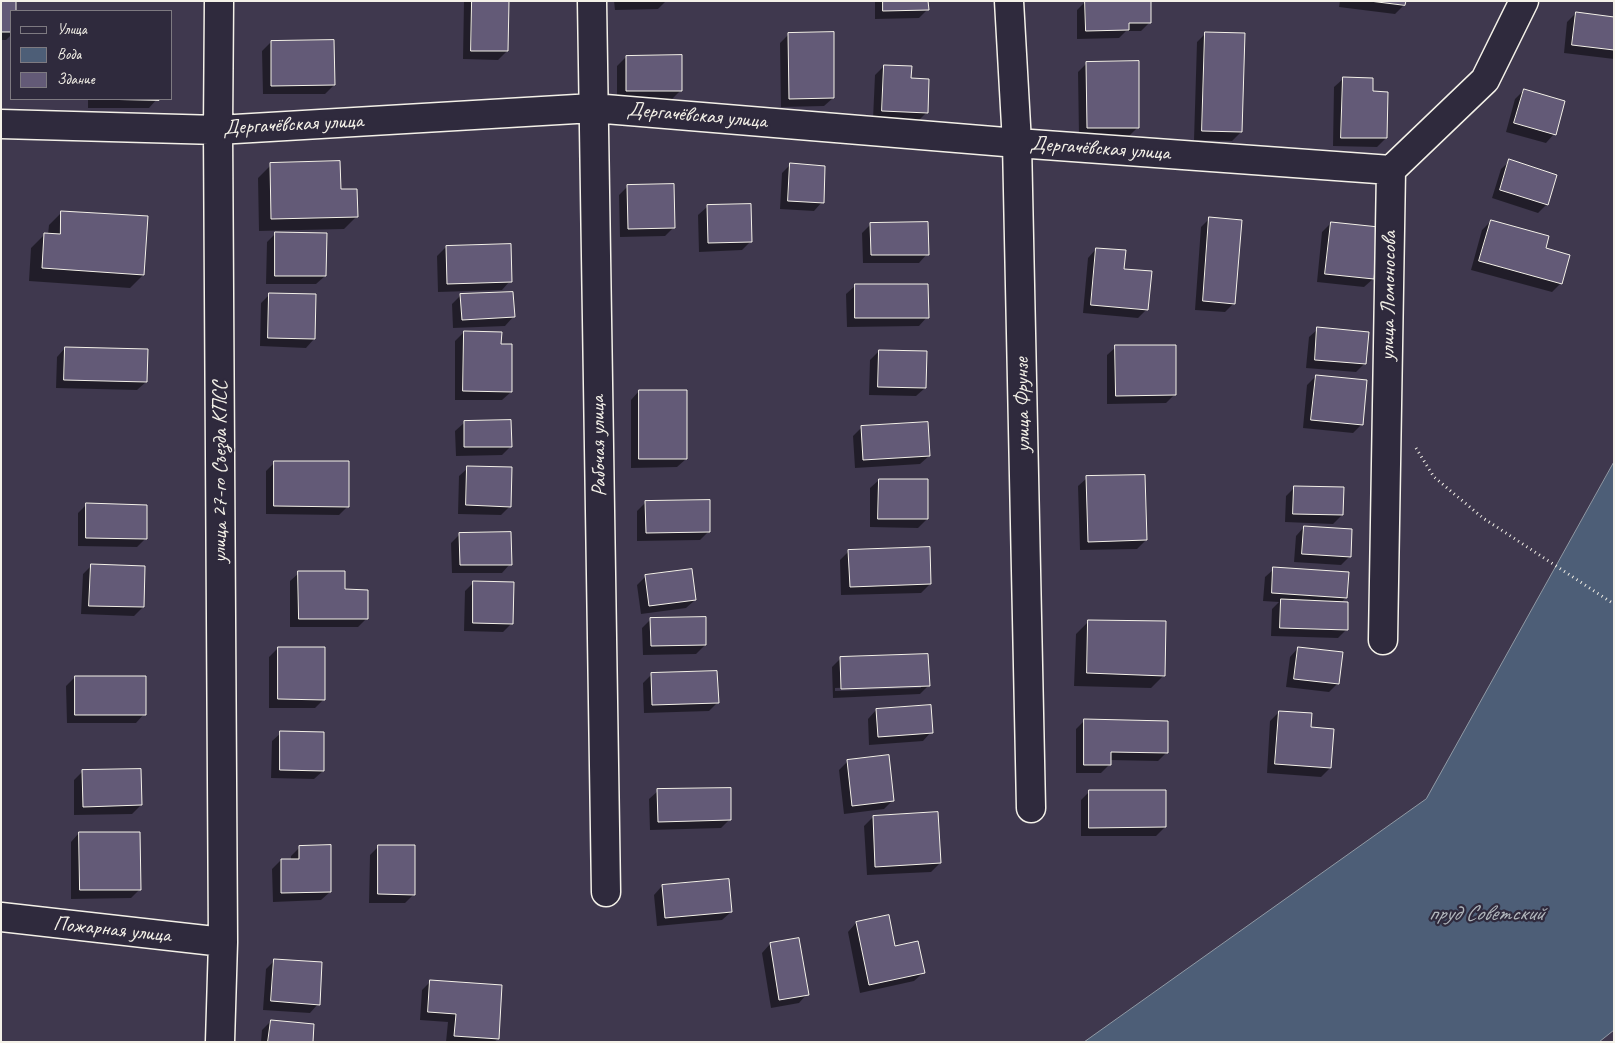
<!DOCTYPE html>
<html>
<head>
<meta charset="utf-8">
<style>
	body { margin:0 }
	#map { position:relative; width:1615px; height:1043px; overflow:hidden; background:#3f384e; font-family:Caveat,sans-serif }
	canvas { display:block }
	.frame { position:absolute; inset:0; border:2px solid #f4f1e8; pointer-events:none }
	.legend { position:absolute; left:10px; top:10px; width:162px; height:90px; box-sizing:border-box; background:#2f2a3d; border:1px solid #7e7a81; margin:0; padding:6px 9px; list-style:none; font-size:15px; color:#f4f1e8 }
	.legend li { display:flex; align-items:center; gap:10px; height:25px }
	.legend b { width:25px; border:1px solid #7e7a81 }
</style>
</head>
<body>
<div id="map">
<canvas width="1615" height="1043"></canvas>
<div class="frame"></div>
<ul class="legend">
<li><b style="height:6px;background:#2f2a3d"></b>Улица</li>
<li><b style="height:14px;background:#4d5e77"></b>Вода</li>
<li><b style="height:14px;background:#635a77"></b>Здание</li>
</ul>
</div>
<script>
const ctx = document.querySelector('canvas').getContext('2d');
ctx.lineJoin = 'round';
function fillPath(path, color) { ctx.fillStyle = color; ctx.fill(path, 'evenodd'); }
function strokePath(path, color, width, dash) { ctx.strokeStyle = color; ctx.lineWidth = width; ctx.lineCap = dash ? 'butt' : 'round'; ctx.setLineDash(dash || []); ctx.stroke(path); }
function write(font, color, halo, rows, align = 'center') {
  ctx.font = font + ' Caveat,sans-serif'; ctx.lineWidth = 4.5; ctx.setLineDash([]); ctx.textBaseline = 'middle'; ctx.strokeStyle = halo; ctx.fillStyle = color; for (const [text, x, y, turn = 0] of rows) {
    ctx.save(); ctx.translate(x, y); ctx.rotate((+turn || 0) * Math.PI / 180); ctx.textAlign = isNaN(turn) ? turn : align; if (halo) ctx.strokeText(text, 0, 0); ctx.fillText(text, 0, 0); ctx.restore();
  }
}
const water = new Path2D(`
	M1614,462V1030L1599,1042H1084L1426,799Z`);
const shadow = new Path2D(`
	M1,1H15V11H11V35L6,40H1Z
	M464,1H508L507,51L498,60L463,59Z
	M614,1H666L658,9L615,10Z
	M875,1H927V10L919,18L875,19Z
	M1086,1L1150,22L1141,31H1126L1119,38L1077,39V10Z
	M1340,1H1405L1404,5L1395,14L1339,7Z
	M1576,13L1614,18V59L1564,53L1567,22Z
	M1206,33L1241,132L1232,141L1194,140L1197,42Z
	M789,34L833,98L824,106L781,107L780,43Z
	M271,42L334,85L325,94H263L262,51Z
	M626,57L681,90L672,99H617V66Z
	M1087,63L1138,127L1129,136H1079L1078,72Z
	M884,66L927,112L918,121L873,119L875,75Z
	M1343,79L1371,93L1386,138L1377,147L1333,146L1334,87Z
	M1524,90L1554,134L1546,143L1506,132L1515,99Z
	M88,99H157L149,108H88Z
	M1510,161L1547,204L1538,213L1492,198L1501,169Z
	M271,165L339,190L357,216L344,229L259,231L258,178Z
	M790,165L822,202L814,211L780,209L782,173Z
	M628,186L674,227L665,236L620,237L619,195Z
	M707,207L751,241L742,250L699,252L698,215Z
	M62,212L143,275L130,288L29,281L31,248L44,235H48L49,225Z
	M1210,218L1234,303L1225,312L1195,310L1201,227Z
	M1491,221L1544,249L1561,283L1552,292L1471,270L1482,230Z
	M1331,223L1373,279L1364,287L1317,282L1322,232Z
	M871,224L927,254L919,263H863L862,233Z
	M276,233L325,276L316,284H266L267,242Z
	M446,247L510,281L502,290L438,292L437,256Z
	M1096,249L1123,270L1147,309L1138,318L1083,313L1088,258Z
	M855,286L927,317L919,326L847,327L846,294Z
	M270,294L314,339L306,348L260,346L261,303Z
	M461,295L513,317L505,326L453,328L452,304Z
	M1318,329L1365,363L1356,372L1306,368L1309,337Z
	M464,332L500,346L511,392L502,400H455V341Z
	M1116,347L1175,394L1166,403L1107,404V355Z
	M65,348L146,382L137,390L56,388L57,357Z
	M879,351L925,388L916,396L869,395L870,360Z
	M1316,376L1362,424L1353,433L1303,428L1307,385Z
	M639,391L686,459L677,467L631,468V400Z
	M464,423L511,446L502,455L456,456L455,431Z
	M862,427L929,456L920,464L855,468L853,436Z
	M275,462L348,506L339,515L266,514V471Z
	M468,468L510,506L501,515L458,514L459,476Z
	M1087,478L1146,540L1137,549L1080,550L1078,486Z
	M879,480L927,519L918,528L870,527V488Z
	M1295,487L1342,515L1333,524L1285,522L1286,496Z
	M646,502L709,531L700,540L637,541V511Z
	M87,504L146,538L137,547L78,546V513Z
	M1304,527L1350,556L1341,565L1294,562L1296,536Z
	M460,534L510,564L502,573H452L451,543Z
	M849,551L930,584L921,593L841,595L840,560Z
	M92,565L143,607L134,616L81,614L83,574Z
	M1274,569L1346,597L1341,603L1346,630L1338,638L1271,636L1272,609L1279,602L1263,601L1265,577Z
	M299,573L367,618L358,627H290V581Z
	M646,576L695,600L686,608L641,614L637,585Z
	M474,582L512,623L503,632L464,631L465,591Z
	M651,619L705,645L696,654L643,655L642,628Z
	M1089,621L1164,675L1151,688L1074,686L1076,634Z
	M278,648L324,699L315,708H269V657Z
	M1298,648L1338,683L1329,692L1286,687L1290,657Z
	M840,659L928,686L920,694L833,698L832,667ZM921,685V688L835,691V688Z
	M652,674L717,703L709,711L644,713L643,683Z
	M75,677L144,714L136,723H67L66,686Z
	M876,710L931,732L923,741L869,745L868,719Z
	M1279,712L1310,728L1330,768L1321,777L1267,773L1270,721Z
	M1085,720L1167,752L1158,761L1109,760V765L1101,773H1076V729Z
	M281,733L323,771L314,779L271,778L272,741Z
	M848,761L893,800L884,809L844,814L839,770Z
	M83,771L141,805L132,814L74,815V780Z
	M658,791L730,819L721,828L650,830L649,799Z
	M1089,792L1165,827L1156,836H1081V800Z
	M873,817L940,863L931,872L867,875L864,826Z
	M79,833L140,889L131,898L71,899V842Z
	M379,846L414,894L405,903H369L370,855Z
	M300,847L330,892L321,900L273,902L272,869L281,860H291V856Z
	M662,886L731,912L722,920L657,926L654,895Z
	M856,923L894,948L923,973L914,981L860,993L848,932Z
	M770,944L807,994L799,1003L771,1008L762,953Z
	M275,960L318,1004L310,1013L263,1010L266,969Z
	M431,981L498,1039L494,1042H446L448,1022L420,1020L422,990Z
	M271,1021L311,1042H261L262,1030Z`);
const building = new Path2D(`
	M1,1H16V11H11V32H1Z
	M472,1H509L508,51H471Z
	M883,1H928L929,10L883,11Z
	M1085,1H1151V23H1129V30L1086,31Z
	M1370,1H1406L1405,5Z
	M1576,12L1614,17V50L1572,45Z
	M834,32V98L789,99L788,33Z
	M1205,32L1245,33L1242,132L1202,131Z
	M334,40L335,85L271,86V41Z
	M682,55V91H626V56Z
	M1139,61V128H1087L1086,62Z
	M884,65L912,66L911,78L929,79L928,113L882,111Z
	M1343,77L1373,78V91L1388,92L1387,138H1341Z
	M1524,89L1565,101L1556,135L1514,123Z
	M97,99H159V100Z
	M1509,159L1557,175L1548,205L1500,190Z
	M340,161L341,189H357L358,217L271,219L270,163Z
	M790,163L825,166L824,203L788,201Z
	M674,184L675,228L628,229L627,185Z
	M751,204L752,242L708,243L707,205Z
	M61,211L148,216L144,275L42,268L44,233L60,234Z
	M1209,217L1242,220L1235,304L1203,301Z
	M1491,220L1549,236L1546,248L1570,255L1562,284L1479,261Z
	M928,222L929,255H871L870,223Z
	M1331,222L1379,227L1374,279L1325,274Z
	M275,232L327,233L326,276H275Z
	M511,244L512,282L447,284L446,246Z
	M1096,248L1126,250L1124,269L1152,271L1148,310L1091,305Z
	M855,284H928L929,318H855Z
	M513,292L515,317L462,320L460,294Z
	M269,293L316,294L315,339L268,338Z
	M1317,327L1369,332L1366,364L1315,360Z
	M464,331L502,332L501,344H512V392L463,391Z
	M1115,345H1176V395L1116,396Z
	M65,347L148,349L147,382L64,380Z
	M879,350L927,351L926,388L878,387Z
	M1316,375L1367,380L1363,425L1311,420Z
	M639,390H687V459H639Z
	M511,420L512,447H464V421Z
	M928,422L930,456L863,460L861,426Z
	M274,461H349V507L274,506Z
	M467,466L512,467L511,507L466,505Z
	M1145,475L1147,540L1088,542L1086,476Z
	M879,479H928V519H878Z
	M1294,486L1344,487L1343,515L1293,514Z
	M710,500V532L646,533L645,501Z
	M86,503L147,505V539L86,538Z
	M1304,526L1352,529L1351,557L1302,554Z
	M511,532L512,565H460L459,533Z
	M930,547L931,584L850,587L848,550Z
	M91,564L145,566L144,607L89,606Z
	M1273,567L1349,572L1347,598L1272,593Z
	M692,569L696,600L649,606L645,575Z
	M298,571H345V589L368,590V619H299Z
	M473,581L514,582L513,624L473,623Z
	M1281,599L1348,602V630L1280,628Z
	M706,617V645L651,646L650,618Z
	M1088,620L1166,621L1165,676L1087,673Z
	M278,647H325V700L278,699Z
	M1298,647L1343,652L1339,684L1294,679Z
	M928,654L930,686L841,689L840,657Z
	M717,671L719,703L652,705L651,673Z
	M75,676H146V715H75Z
	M931,705L933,733L878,737L876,709Z
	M1279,711L1312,713L1311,727L1334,729L1331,768L1275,764Z
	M1084,719L1168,721V753L1111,752V765H1084Z
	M280,731L324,732V771L280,770Z
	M889,755L894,801L852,806L847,760Z
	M141,769L142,805L83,807L82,770Z
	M731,788V820L658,822L657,789Z
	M1089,790H1166V827L1089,828Z
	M938,812L941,863L875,867L873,816Z
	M79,832H140L141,890H80Z
	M331,845V892L281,893V859H299V846Z
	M378,845H415V895L378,894Z
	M729,879L732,912L665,918L662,885Z
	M889,915L895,946L918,941L925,973L869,985L856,922Z
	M799,938L809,995L779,1000L770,943Z
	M274,959L322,962L320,1005L271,1001Z
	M430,980L502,985L499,1039L454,1036L456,1014L428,1012Z
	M271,1020L314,1024L313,1042H268Z`);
const path = new Path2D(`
	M1416,448L1434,477L1483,518L1614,604`);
const minor = new Path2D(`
	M219,1L218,130L223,942L220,1042
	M592,1L606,892
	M1009,1L1017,143L1031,808
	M1,124L218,130L593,108L1017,143L1391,170
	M1383,640L1391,170L1485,80L1524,1
	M1,917L223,942`);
const streetNames = [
	["Дергачёвская улица",697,116,5],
	["Дергачёвская улица",293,125,-3],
	["Дергачёвская улица",1100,149,4],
	["улица Ломоносова",1389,296,-89],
	["улица Фрунзе",1023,405,-91],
	["Рабочая улица",599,446,-91],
	["улица 27-го Съезда КПСС",220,472,-90],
	["Пожарная улица",112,930,6]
];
const waterNames = [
	["пруд Советский",1486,914]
];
fillPath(water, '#4d5e77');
strokePath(water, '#9099a4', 1);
fillPath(shadow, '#0007');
fillPath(building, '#635a77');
strokePath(building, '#f4f1e8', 1);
strokePath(minor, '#f4f1e8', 31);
strokePath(path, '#f4f1e8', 3, [1, 4]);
strokePath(minor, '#2f2a3d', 28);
write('21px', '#f4f1e8', '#2f2a3d', streetNames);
write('italic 22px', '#b1b6bb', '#2f2a3d', waterNames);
</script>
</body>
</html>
